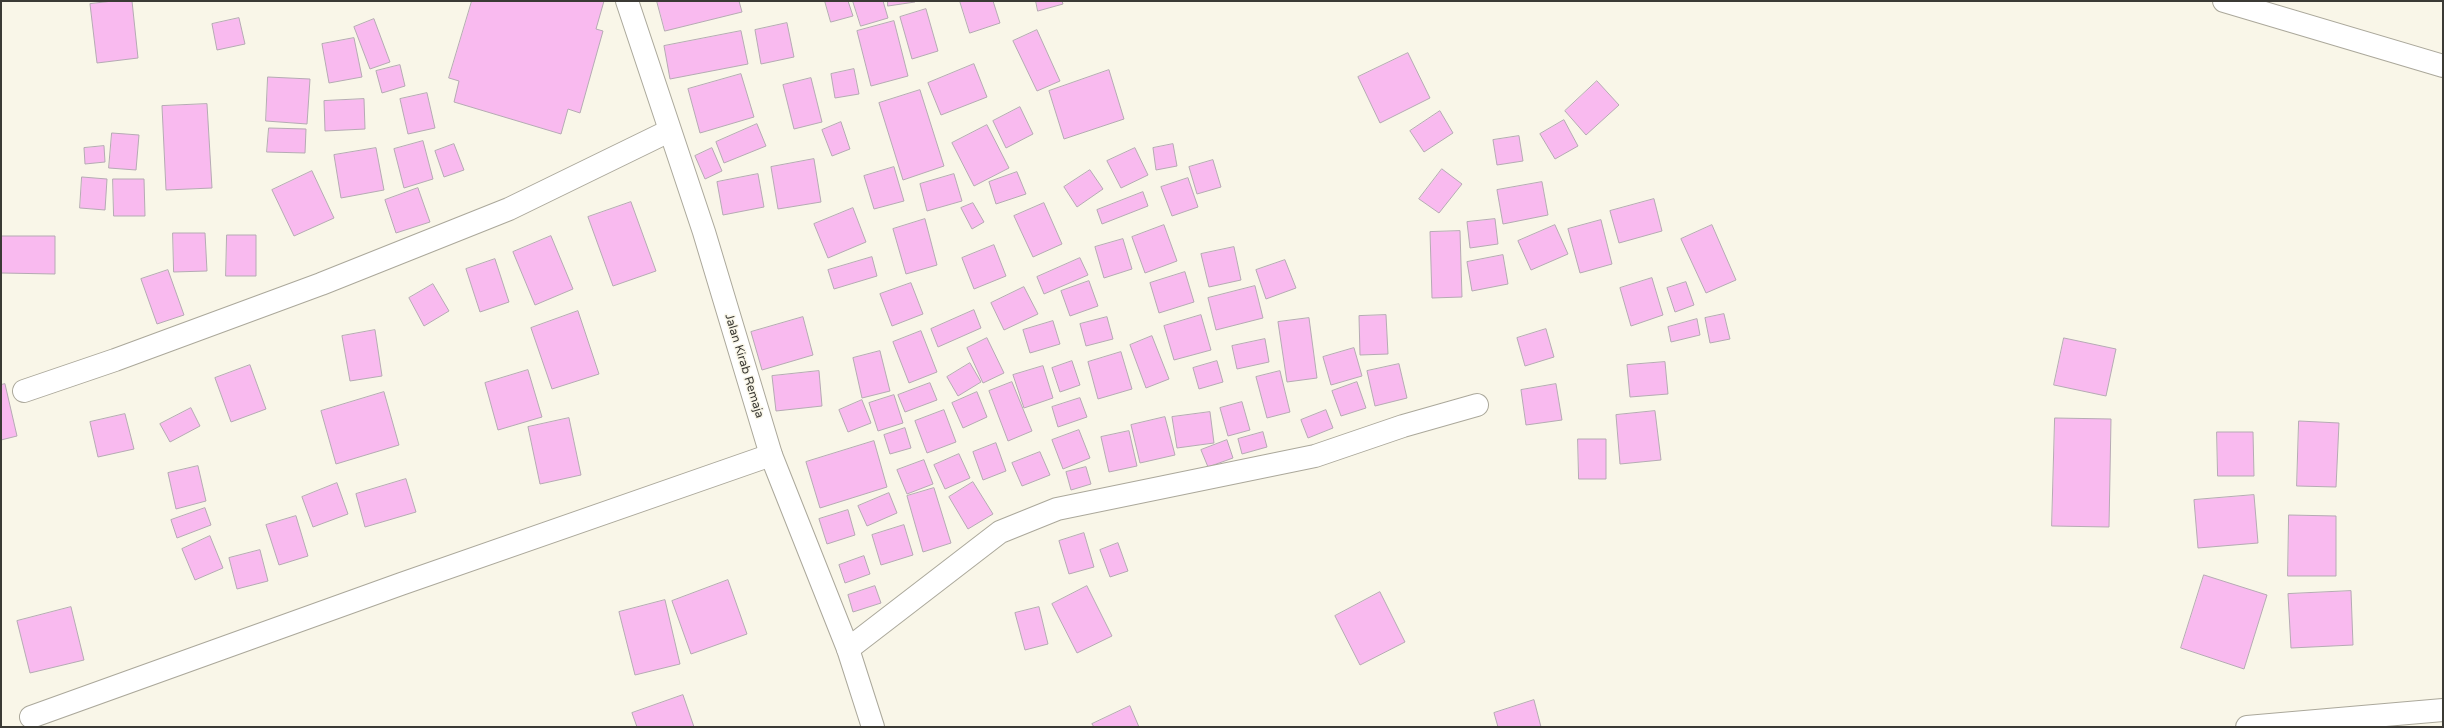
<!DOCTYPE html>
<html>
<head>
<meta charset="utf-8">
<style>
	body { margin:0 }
	#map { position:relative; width:2444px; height:728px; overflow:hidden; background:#f9f6e8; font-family:"Varela Round",sans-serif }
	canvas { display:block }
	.frame { position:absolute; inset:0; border:2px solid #3b3a35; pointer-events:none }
</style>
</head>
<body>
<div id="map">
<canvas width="2444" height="728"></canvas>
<div class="frame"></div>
</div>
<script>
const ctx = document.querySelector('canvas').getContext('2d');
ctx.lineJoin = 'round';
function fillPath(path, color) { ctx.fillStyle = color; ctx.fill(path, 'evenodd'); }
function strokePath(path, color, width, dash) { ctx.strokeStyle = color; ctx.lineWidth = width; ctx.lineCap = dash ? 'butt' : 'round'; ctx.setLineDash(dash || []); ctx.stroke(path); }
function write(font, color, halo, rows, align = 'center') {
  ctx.font = font + ' "Varela Round",sans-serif'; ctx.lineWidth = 3; ctx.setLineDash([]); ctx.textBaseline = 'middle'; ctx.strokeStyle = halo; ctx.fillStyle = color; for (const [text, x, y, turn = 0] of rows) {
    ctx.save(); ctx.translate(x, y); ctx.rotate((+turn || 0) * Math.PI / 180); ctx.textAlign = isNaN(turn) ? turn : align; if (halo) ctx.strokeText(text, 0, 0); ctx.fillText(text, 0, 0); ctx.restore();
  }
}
const building = new Path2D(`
	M113,1H132L138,58L97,63L90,4Z
	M472,1H604L596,29L603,31L580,113L568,109L561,134L454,102L459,81L449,78Z
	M657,1H739L742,12L665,31Z
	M825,1H848L853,16L831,22Z
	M853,1H883L888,18L861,26Z
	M888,1H914L915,2L888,6Z
	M960,1H993L1000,23L970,33Z
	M1036,1H1062L1063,4L1038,11Z
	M926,9L938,51L912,59L900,17Z
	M239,18L245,44L217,50L212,24Z
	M374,19L390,62L370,69L354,27Z
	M894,21L908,76L871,86L857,31Z
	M787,23L794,57L761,64L755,30Z
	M1037,30L1060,81L1037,91L1013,41Z
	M741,31L748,64L670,79L664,46Z
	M354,38L362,77L329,83L322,44Z
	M1408,53L1430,98L1380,123L1358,77Z
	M974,64L987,97L941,115L928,83Z
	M400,65L405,86L382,93L376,71Z
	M854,69L859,94L835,98L831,74Z
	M1109,70L1124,119L1064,139L1049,91Z
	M741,74L754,117L700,133L688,89Z
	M268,77L310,79L307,124L266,121Z
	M811,78L822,122L794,129L783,85Z
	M1597,81L1619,105L1586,135L1565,111Z
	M920,90L944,166L903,180L879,103Z
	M427,93L435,128L408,134L400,99Z
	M364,99L365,129L325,131L324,101Z
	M207,104L212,188L166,190L162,106Z
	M1020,107L1033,134L1006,148L993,121Z
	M1440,111L1453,133L1424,152L1410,131Z
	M1564,120L1578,146L1555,159L1540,134Z
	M841,122L850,149L832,156L822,130Z
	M757,124L766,146L724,163L716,142Z
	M987,125L1009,168L974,186L952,143Z
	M269,128L306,129L305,153L267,152Z
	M112,133L139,135L136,170L109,168Z
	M1519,136L1523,161L1497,165L1493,140Z
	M423,141L433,179L404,188L394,149Z
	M454,144L464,170L444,177L435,151Z
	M1173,144L1177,166L1156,170L1153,148Z
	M104,146L105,162L85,164L84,148Z
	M376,148L384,190L341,198L334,155Z
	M712,148L722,171L705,179L695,156Z
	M1135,148L1148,175L1121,188L1107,161Z
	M814,159L821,202L778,209L771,167Z
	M1213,160L1221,187L1197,194L1189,167Z
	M894,167L904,201L874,209L864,176Z
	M1442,169L1462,184L1439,213L1419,199Z
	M1090,170L1103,189L1077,207L1064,187Z
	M312,171L334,218L294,236L272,190Z
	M1017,172L1026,194L996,204L989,182Z
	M758,174L764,207L723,215L717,182Z
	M954,174L962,201L927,211L920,184Z
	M82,177L107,179L105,210L80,208Z
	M1188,178L1198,207L1172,216L1161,187Z
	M113,179H144L145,216H114Z
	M1542,182L1548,215L1503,224L1497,190Z
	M418,188L430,222L396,233L385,200Z
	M1143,192L1148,206L1102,224L1097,210Z
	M1654,199L1662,231L1619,243L1610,211Z
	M631,202L656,271L613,286L588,217Z
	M973,203L984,222L972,229L961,208Z
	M1044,203L1062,244L1033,257L1014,216Z
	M853,208L866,242L828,258L814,224Z
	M925,219L937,265L906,274L893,229Z
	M1495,219L1498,244L1470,248L1467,222Z
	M1601,220L1612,264L1580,273L1568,229Z
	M1164,225L1177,261L1145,273L1132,237Z
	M1555,225L1568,254L1531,270L1518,241Z
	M1712,225L1736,280L1706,293L1681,239Z
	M1460,231L1462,297L1432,298L1430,232Z
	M173,233H205L207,271L174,272Z
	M227,235H256V276H226Z
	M1,236H55V274L1,273Z
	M551,236L573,289L535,305L513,252Z
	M1123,239L1132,269L1104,278L1095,247Z
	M994,245L1006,276L974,289L962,258Z
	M1234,247L1241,280L1209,287L1201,254Z
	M1503,255L1508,284L1472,291L1467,262Z
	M872,257L877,276L834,289L828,270Z
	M1080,258L1088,275L1044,294L1037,277Z
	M495,259L509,302L480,312L466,269Z
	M1285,260L1296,288L1266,299L1256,270Z
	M168,270L184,315L157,324L141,279Z
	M1185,272L1194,302L1159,313L1150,283Z
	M1652,278L1663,315L1631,326L1620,288Z
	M1089,281L1098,306L1070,316L1061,291Z
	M1686,282L1694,305L1675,312L1667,288Z
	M911,283L923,314L892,326L880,294Z
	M433,284L449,311L424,326L409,298Z
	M1255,286L1263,318L1216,330L1208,298Z
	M1024,287L1038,314L1004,330L991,303Z
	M974,310L981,328L938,347L931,329Z
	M578,311L599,374L552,389L531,328Z
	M1724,314L1730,339L1710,343L1705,318Z
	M1201,315L1211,350L1174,360L1164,326Z
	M1386,315L1388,354L1360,355L1359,316Z
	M803,317L813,355L762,370L751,332Z
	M1107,317L1113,339L1086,346L1080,324Z
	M1309,318L1317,378L1287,382L1278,322Z
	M1697,319L1700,335L1671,342L1668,327Z
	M1053,321L1060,344L1030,353L1023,330Z
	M1546,329L1554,357L1525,366L1517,338Z
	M375,330L382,376L350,381L342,336Z
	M921,331L937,372L909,383L893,342Z
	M1152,336L1169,379L1146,388L1130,345Z
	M987,338L1004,373L983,383L967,348Z
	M2064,338L2116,349L2106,396L2054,385Z
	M1265,339L1269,362L1237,369L1232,346Z
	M1354,348L1362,376L1331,385L1323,357Z
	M880,351L890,391L862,398L853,358Z
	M1121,352L1132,389L1098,399L1088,362Z
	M1072,361L1080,385L1060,392L1052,368Z
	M1217,361L1223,382L1199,389L1193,368Z
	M1665,362L1668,394L1630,397L1627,365Z
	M970,363L981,382L958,396L947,377Z
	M1399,364L1407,398L1375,406L1367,371Z
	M250,365L266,409L231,422L215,378Z
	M1043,366L1053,398L1024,408L1013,375Z
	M528,370L542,417L498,430L485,383Z
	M819,371L822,406L776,411L772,376Z
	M1280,371L1290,412L1267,418L1256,377Z
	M1012,382L1032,431L1008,441L989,391Z
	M1357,382L1366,408L1341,416L1332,391Z
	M930,383L937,400L905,412L898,395Z
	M5,384L17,436L1,440V385Z
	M1556,384L1562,420L1526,425L1521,390Z
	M384,392L399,445L336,464L321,411Z
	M977,392L987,417L963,428L952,403Z
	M894,395L903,423L878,431L869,403Z
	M1080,398L1087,417L1058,427L1052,407Z
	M862,400L871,423L848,432L839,410Z
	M1242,402L1250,430L1228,436L1220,408Z
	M191,408L200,426L170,442L160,424Z
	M944,410L956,442L927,453L915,421Z
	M1326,410L1333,428L1308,438L1301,420Z
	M1655,411L1661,460L1620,464L1616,415Z
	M1210,412L1214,443L1177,448L1172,417Z
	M125,414L134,449L98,457L90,422Z
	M1165,417L1175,455L1140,463L1131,425Z
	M569,418L581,475L540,484L528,427Z
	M2055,418L2111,419L2109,527L2052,526Z
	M2299,421L2339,423L2336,487L2297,486Z
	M905,428L911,448L890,454L884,435Z
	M1079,430L1090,458L1063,469L1052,440Z
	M1129,431L1137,466L1109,472L1101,437Z
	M1263,432L1267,447L1242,454L1238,439Z
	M2217,432H2253L2254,476H2218Z
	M1578,439H1606V479H1579Z
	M1227,440L1233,458L1208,467L1201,450Z
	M874,441L887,487L820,508L806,462Z
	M996,443L1006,471L983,480L973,452Z
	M1040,452L1050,475L1022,486L1012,463Z
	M959,454L970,478L945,489L934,465Z
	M924,460L933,484L907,494L897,470Z
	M198,466L206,501L176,509L168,473Z
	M1086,467L1091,484L1071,490L1066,472Z
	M406,479L416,512L365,527L356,494Z
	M973,482L993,514L968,529L949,497Z
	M337,483L348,514L313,527L302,497Z
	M934,488L951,543L923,552L907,496Z
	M889,493L897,513L867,526L858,506Z
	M2254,495L2258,543L2198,548L2194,500Z
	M205,508L211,525L177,538L171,520Z
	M848,510L855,535L827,544L819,519Z
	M2289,515L2336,516V576H2288Z
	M296,516L308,556L279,565L266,525Z
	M904,525L913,555L881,565L872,535Z
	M1084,533L1094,567L1069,574L1059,541Z
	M210,536L223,568L195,580L182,549Z
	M1118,543L1128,571L1110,577L1100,550Z
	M260,550L268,581L237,589L229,558Z
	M864,556L870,574L845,583L839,565Z
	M2204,575L2267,595L2244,669L2181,648Z
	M728,580L747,634L691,654L672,601Z
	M875,586L881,603L853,612L848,595Z
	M1087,586L1112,636L1077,653L1052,604Z
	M2351,591L2353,645L2291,648L2288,594Z
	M1380,592L1405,642L1360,665L1335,616Z
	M665,600L680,664L635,675L619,612Z
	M71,607L84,660L30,673L17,621Z
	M1039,607L1048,644L1025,650L1015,613Z
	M683,695L694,727H637L632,713Z
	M1534,700L1541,727H1498L1494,713Z
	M1130,706L1139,727H1094L1092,724Z`);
const minor = new Path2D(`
	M2224,1L2443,66
	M24,391L115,360L321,284L509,209L669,131
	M848,649L1000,532L1057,509L1315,456L1403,426L1477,405
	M31,717L401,584L771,455`);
const tertiary = new Path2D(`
	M627,1L704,232L771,455L848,649L873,727
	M2247,727L2443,710`);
const streetNames = [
	["Jalan Kirab Remaja",744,366,73]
];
fillPath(building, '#f9baef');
strokePath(building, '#b5aab3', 1);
strokePath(minor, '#aba89b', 24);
strokePath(tertiary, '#aba89b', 24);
strokePath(minor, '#fff', 22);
strokePath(tertiary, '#fff', 22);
write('12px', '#3b3a35', '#f9f6e8', streetNames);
</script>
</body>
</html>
